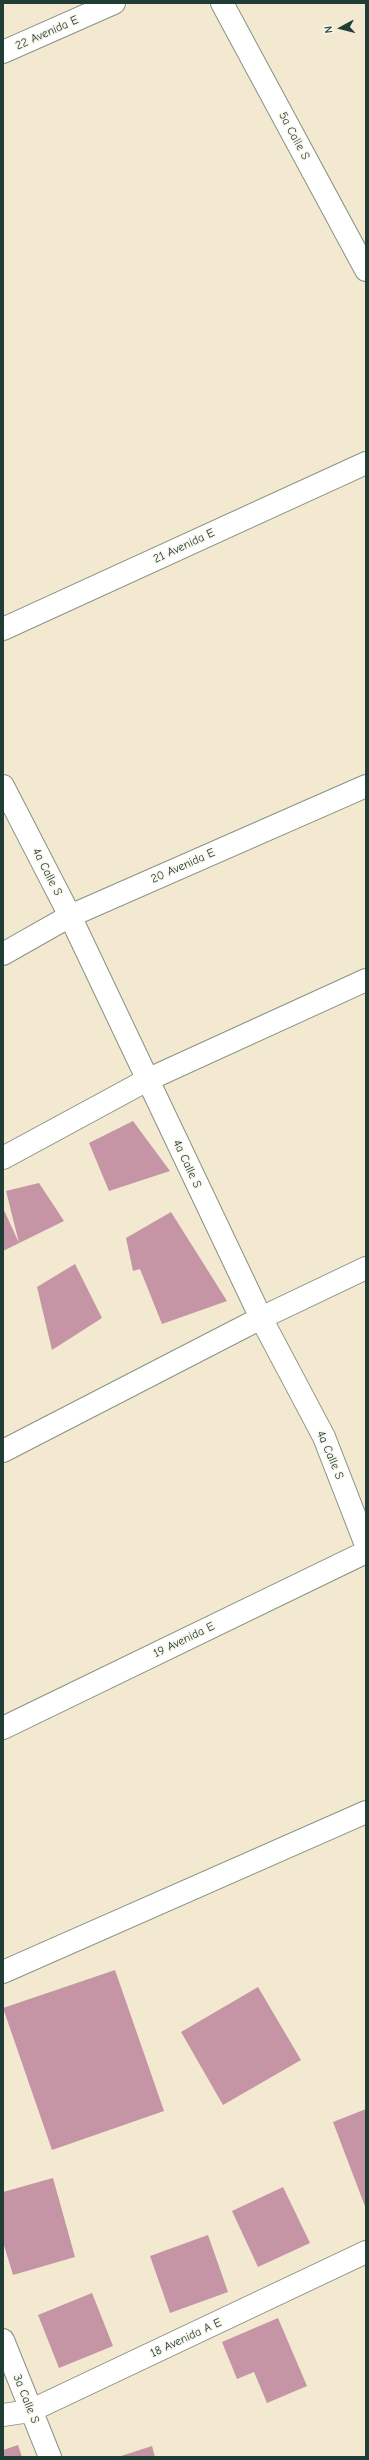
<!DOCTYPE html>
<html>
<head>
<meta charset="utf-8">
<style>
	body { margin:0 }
	#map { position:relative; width:369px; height:2460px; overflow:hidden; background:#f2e9d0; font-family:"Comic Neue",sans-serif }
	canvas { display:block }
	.frame { position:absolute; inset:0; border:4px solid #1f3d34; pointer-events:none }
	.north { position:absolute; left:321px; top:8px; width:40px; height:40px; -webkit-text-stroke:3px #fbf7ec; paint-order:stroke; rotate:263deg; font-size:11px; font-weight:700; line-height:16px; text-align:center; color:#1f3d34 }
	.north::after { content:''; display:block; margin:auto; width:14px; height:18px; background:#1f3d34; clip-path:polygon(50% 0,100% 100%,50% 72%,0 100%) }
</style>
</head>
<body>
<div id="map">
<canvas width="369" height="2460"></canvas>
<div class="frame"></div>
<div class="north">N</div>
</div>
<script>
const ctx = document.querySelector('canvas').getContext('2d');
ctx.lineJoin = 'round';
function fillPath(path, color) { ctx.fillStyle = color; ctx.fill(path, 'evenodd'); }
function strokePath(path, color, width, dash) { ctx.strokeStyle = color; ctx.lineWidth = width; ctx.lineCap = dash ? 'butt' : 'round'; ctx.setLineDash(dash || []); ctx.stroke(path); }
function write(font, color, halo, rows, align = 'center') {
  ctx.font = font + ' "Comic Neue",sans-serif'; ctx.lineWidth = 3; ctx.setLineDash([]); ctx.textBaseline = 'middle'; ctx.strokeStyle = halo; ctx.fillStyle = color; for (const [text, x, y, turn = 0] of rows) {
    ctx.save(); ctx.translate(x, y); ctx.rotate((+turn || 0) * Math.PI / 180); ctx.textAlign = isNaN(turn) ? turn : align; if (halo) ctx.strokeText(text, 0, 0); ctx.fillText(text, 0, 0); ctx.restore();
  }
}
const building = new Path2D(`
	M133,1121L170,1171L109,1191L89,1143Z
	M39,1183L64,1221L3,1251V1208L19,1243L6,1191Z
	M171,1212L227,1301L162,1324L140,1269L133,1271L126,1238Z
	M75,1264L102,1318L52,1350L37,1287Z
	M115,1970L164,2111L52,2150L3,2008Z
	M258,1987L301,2060L223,2105L181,2032Z
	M366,2109V2209L333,2122Z
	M53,2178L75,2257L13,2275L3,2242V2192Z
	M283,2187L310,2243L258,2267L232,2211Z
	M208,2235L228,2292L170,2313L150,2256Z
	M92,2293L113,2346L59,2368L38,2315Z
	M278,2318L307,2386L267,2403L254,2372L237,2379L222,2342Z
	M18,2445L22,2457H3V2450Z
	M152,2446L155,2457H118Z`);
const minor = new Path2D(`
	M222,3L366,270
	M3,52L114,3
	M3,629L366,463
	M3,786L70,916L261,1318L324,1437L366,1545
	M3,954L70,916L366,786
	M3,1158L147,1080L366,980
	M3,1451L261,1318L366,1268
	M3,1728L366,1552
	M3,1972L366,1812
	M3,2340L50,2457
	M3,2415L30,2411L366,2252`);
const streetNames = [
	["22 Avenida E",47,33,-24],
	["5a Calle S",294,136,62],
	["21 Avenida E",184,546,-25],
	["20 Avenida E",183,866,-24],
	["4a Calle S",47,872,63],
	["4a Calle S",187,1164,65],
	["4a Calle S",330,1455,67],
	["19 Avenida E",184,1640,-26],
	["18 Avenida A E",186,2338,-25],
	["3a Calle S",26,2399,68]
];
fillPath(building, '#c595a6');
strokePath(minor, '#889382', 24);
strokePath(minor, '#fff', 22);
write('12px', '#1f3d34', '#fbf7ec', streetNames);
</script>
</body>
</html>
